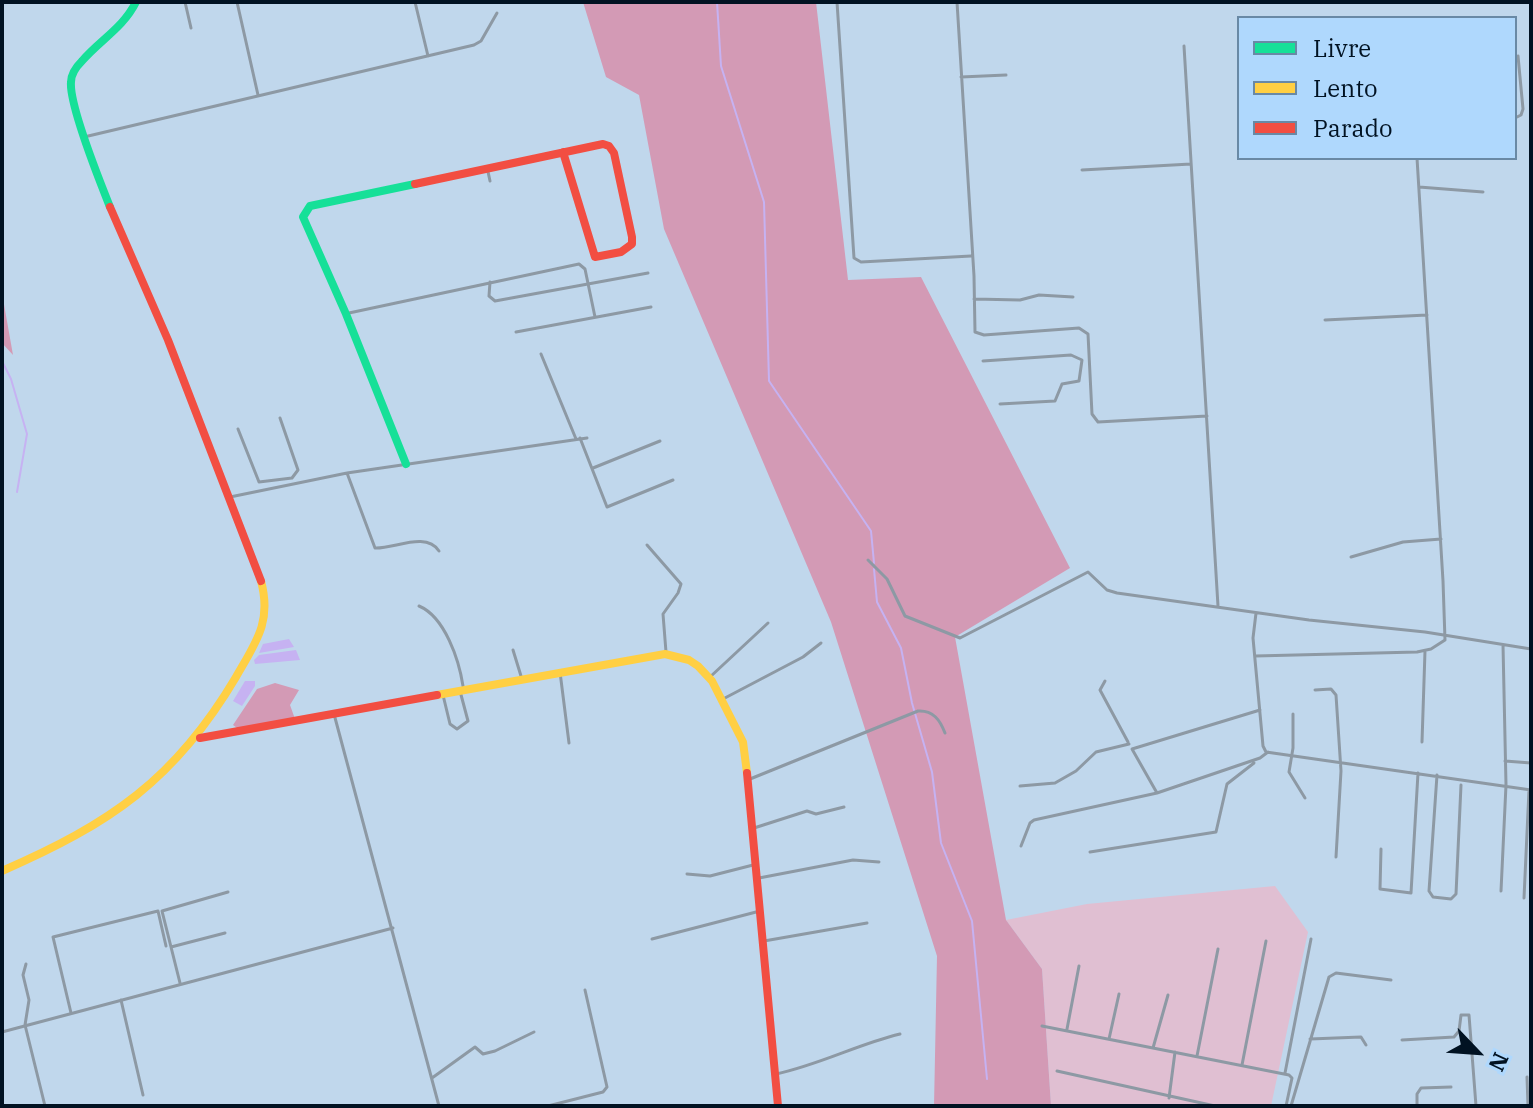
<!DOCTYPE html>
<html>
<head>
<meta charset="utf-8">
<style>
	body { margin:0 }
	#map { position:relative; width:1533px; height:1108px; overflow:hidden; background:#c0d7ec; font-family:"IBM Plex Serif",serif }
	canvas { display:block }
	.frame { position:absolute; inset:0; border:4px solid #011222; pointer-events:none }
	.legend { position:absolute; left:1237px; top:16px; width:280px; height:144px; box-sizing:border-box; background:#afd8fd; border:2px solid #6989a5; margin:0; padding:10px 14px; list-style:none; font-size:24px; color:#011222 }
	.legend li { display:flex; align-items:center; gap:16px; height:40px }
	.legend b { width:40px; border:2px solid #6989a5 }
	.north { position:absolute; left:1437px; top:1012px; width:80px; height:80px; -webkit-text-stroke:6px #afd8fd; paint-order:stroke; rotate:115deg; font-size:22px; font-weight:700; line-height:32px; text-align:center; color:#011222 }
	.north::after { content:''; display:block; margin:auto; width:28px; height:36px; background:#011222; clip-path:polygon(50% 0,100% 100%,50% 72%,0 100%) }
</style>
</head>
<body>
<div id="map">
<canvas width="1533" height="1108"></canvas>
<div class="frame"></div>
<ul class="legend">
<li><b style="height:10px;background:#16e098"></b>Livre</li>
<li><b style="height:10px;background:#ffcf43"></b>Lento</li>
<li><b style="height:10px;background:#f24e42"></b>Parado</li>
</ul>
<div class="north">N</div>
</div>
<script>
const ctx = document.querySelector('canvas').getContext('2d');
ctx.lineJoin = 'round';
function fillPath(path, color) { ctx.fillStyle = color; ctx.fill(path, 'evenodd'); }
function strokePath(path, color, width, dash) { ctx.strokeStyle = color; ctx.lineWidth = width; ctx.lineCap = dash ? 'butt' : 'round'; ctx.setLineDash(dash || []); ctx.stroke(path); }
const green = new Path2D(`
	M1275,886L1308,932L1271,1106H1051L1042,969L1006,920L1087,904Z`);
const forest = new Path2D(`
	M583,2H816L848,280L921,277L1070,568L955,637L1006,920L1042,969L1051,1106H934L937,956L831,622L664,229L639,95L606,77Z
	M2,293L13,355L2,343Z
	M275,683L299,690L290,705L295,719L240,730L233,725L257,689Z`);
const water = new Path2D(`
	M289,639L294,647L259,653L263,644Z
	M296,650L300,660L255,664L254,660L259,655Z
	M245,681H255V686L242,706L233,701Z`);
const stream = new Path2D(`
	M717,2L721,66L764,202L769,381L871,531L874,563
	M2,361L11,379L27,434L17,492
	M874,569L877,602L901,648L912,703L932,772L941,843L972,921L987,1079`);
const street = new Path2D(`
	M185,2L191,28
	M237,2L258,95
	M415,2L428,56
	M837,2L854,258L861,262L971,256
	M957,2L974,276L975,332L984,335L1079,328L1088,334L1092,414L1098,422L1207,416
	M1184,46L1218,606
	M961,77L1006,75
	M1515,118L1521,115L1523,109L1518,56
	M84,137L474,45L481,41L497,13
	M487,167L490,181
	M1082,170L1191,164
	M1419,187L1483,192
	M490,282L489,296L495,301L648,273
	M974,299L1020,300L1039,295L1073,297
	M349,313L579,264L585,269L595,317
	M1325,320L1427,315
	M516,332L651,307
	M541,354L576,439
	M983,361L1071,355L1082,360L1079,381L1062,384L1055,401L1000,404
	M238,429L259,482L292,478L298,470L280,418
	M580,438L607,507L673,480
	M593,468L660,441
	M347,473L375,548C394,549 426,531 439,551
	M230,497L347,473L587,438
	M647,545L681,584L678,593L663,614L666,652
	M1351,557L1403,542L1441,539
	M868,560L887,579L905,616L960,638L1088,572L1107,590L1117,593L1309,620L1425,632L1531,649
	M419,606C445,617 459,660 463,686
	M1256,613L1253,638L1263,746L1266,752L1531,790
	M513,650L521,676
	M1255,656L1417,652L1431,649L1445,640L1443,581L1417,158
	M560,672L569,743
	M710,677L768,623
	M1105,681L1100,690L1128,742
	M1315,690L1331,689L1336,695L1341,771L1336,857
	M443,695L450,724L457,729L468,721L460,691
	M723,699L803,657L821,643
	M334,714L439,1106
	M1293,714V748L1289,772L1305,798
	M1422,742L1425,651
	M1505,761L1531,763
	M1437,775L1429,891L1433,897L1451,899L1456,894L1461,785
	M750,779L918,711C933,710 940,720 945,733
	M1020,786L1055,783L1076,771L1096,752L1129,744
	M1157,793L1132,749L1260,710
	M754,828L807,811L816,814L844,807
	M1021,846L1030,823L1034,820L1157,793L1260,758L1268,752
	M1381,849L1380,889L1411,893L1418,773
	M1090,852L1216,832L1227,784L1254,763
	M687,874L710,876L757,864
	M759,878L853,860L879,862
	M1501,891L1506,785L1503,645
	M1524,898L1529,790
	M652,939L760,911
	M764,941L867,923
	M171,947L225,933
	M26,964L23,975L29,1000L25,1025L45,1106
	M180,983L162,911L228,892
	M121,1000L143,1095
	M71,1013L53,937L158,911L166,946
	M1042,1026L1289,1075L1292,1078L1286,1106
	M1067,1029L1079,966
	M2,1032L393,928
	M1109,1039L1119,994
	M1310,1039L1361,1037L1366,1045
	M1402,1040L1454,1037L1459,1031L1461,1015H1469L1476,1106
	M1153,1048L1168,995
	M1197,1056L1218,949
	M1242,1065L1266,941
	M1057,1071L1215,1106
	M1285,1073L1311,939
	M776,1074C819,1065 858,1044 900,1034
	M1527,1077L1528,1106
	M432,1078L475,1047L483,1054L495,1051L534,1032
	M1169,1098L1175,1052
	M548,1106L603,1092L607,1087L585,990
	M1291,1106L1329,977L1336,973L1391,980
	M1417,1106V1094L1421,1088L1451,1087`);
const fast = new Path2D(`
	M110,207C100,182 69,105 71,82C71,74 76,67 82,61C100,40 123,28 136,2
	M406,464L346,314L303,217L310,206L415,184`);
const slow = new Path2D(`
	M437,695L665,654L689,660L698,666L712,681L743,742L747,773
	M2,871C110,824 175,780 236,677C256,642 272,622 261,581`);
const jam = new Path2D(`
	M415,184L603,144L609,146L614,153L632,237V244L621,252L595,257L563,152
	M110,207L168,340L261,581
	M200,738L437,695
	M747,773L778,1106`);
fillPath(green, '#e0bfd2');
fillPath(forest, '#d39ab5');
fillPath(water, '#c6b2f2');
strokePath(stream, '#c6b2f2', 2);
strokePath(street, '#8d99a4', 3);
strokePath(fast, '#16e098', 8);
strokePath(slow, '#ffcf43', 8);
strokePath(jam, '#f24e42', 8);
</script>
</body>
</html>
